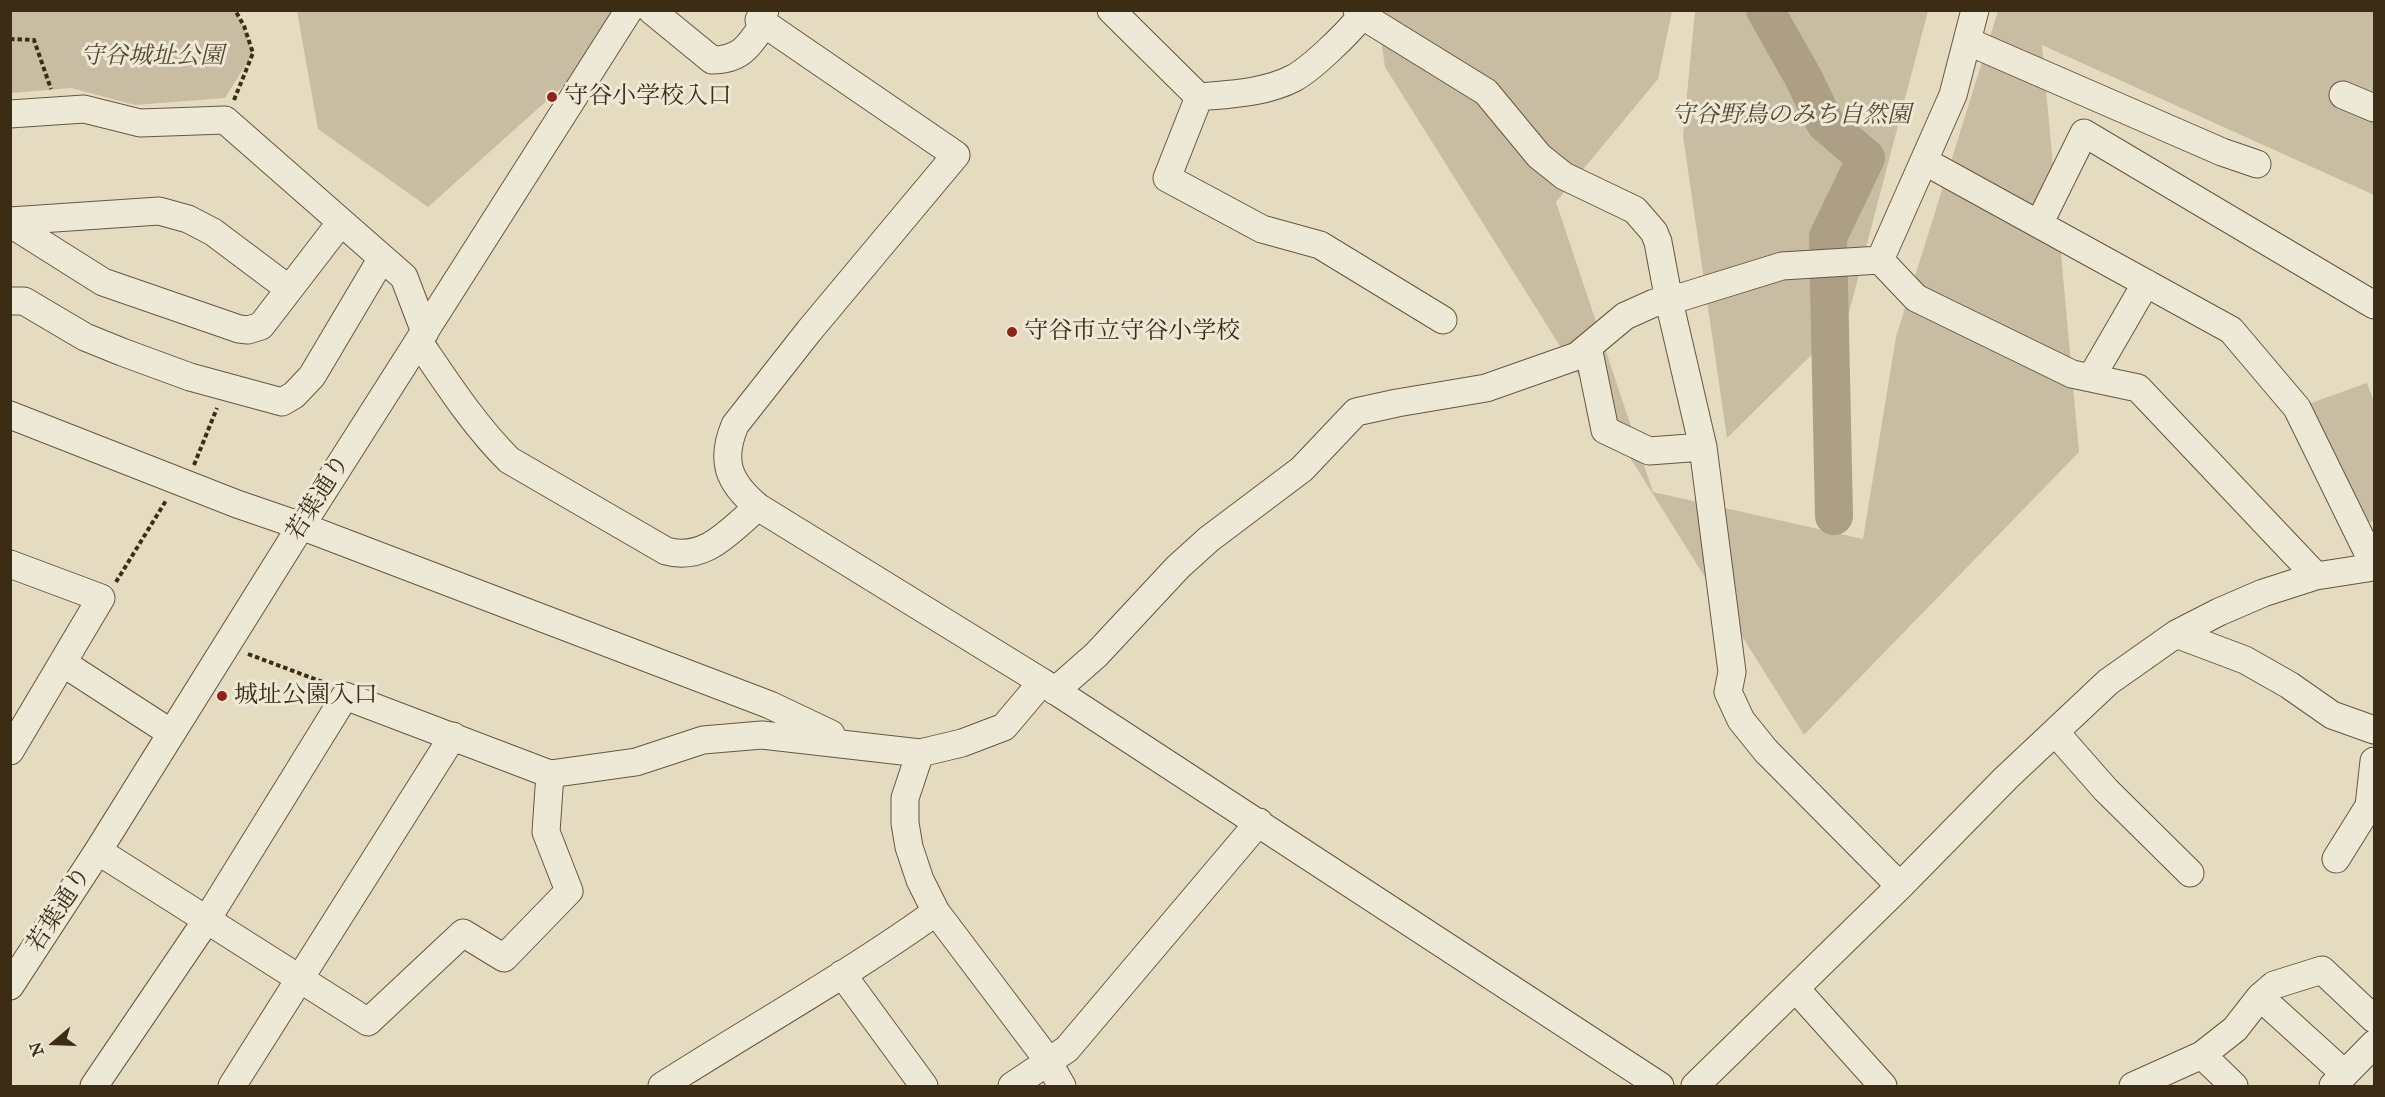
<!DOCTYPE html>
<html>
<head>
<meta charset="utf-8">
<style>
	body { margin:0 }
	#map { position:relative; width:2385px; height:1097px; overflow:hidden; background:#e5dbc0; font-family:"IM FELL Great Primer",serif }
	canvas { display:block }
	.frame { position:absolute; inset:0; border:12px solid #3c2b15; pointer-events:none }
	.north { position:absolute; left:24px; top:1013px; width:60px; height:60px; -webkit-text-stroke:4px #eee8d6; paint-order:stroke; rotate:251deg; font-size:16px; font-weight:700; line-height:24px; text-align:center; color:#3c2b15 }
	.north::after { content:''; display:block; margin:auto; width:21px; height:27px; background:#3c2b15; clip-path:polygon(50% 0,100% 100%,50% 72%,0 100%) }
</style>
</head>
<body>
<div id="map">
<canvas width="2385" height="1097"></canvas>
<div class="frame"></div>
<div class="north">N</div>
</div>
<script>
const ctx = document.querySelector('canvas').getContext('2d');
ctx.lineJoin = 'round';
function fillPath(path, color) { ctx.fillStyle = color; ctx.fill(path, 'evenodd'); }
function strokePath(path, color, width, dash) { ctx.strokeStyle = color; ctx.lineWidth = width; ctx.lineCap = dash ? 'butt' : 'round'; ctx.setLineDash(dash || []); ctx.stroke(path); }
function write(font, color, halo, rows, align = 'center') {
  ctx.font = font + ' "IM FELL Great Primer","Noto Serif JP",serif'; ctx.lineWidth = 6; ctx.setLineDash([]); ctx.textBaseline = 'middle'; ctx.strokeStyle = halo; ctx.fillStyle = color; for (const [text, x, y, turn = 0] of rows) {
    ctx.save(); ctx.translate(x, y); ctx.rotate((+turn || 0) * Math.PI / 180); ctx.textAlign = isNaN(turn) ? turn : align; if (halo) ctx.strokeText(text, 0, 0); ctx.fillText(text, 0, 0); ctx.restore();
  }
}
const green = new Path2D(`
	M11,10L235,11L244,26L253,53L225,98L135,105L71,88L11,93Z
	M297,11H647L428,207L318,129Z
	M1377,11H1672L1658,79L1556,202L1653,492L1863,539L1896,337L1998,11H2374V195L2042,45L2079,452L1804,735L1385,67Z
	M1695,11H1928L1847,320L1727,438L1683,136Z
	M2367,383L2374,402V521L2355,527L2297,408Z`);
const river = new Path2D(`
	M1765,10L1803,77L1825,123L1866,158L1828,237L1834,516`);
const path = new Path2D(`
	M10,39L34,40L51,89
	M234,100L253,53L244,26L235,10
	M194,465L217,408
	M116,582L167,499
	M248,654L328,684`);
const minor = new Path2D(`
	M651,10L712,60C741,60 749,46 764,24
	M1111,10L1199,97C1231,94 1265,93 1294,78C1312,68 1346,35 1359,19L1357,10
	M1358,13L1486,92L1539,156L1564,176L1635,210L1654,232L1658,242L1669,301L1703,447L1732,672L1728,692L1741,720L1766,751L1900,886
	M1967,41L2222,152L2257,164
	M2343,95L2374,108
	M1199,97L1167,178L1262,229L1320,245L1443,320
	M10,114L84,109L140,123L225,120L404,277L425,332
	M1924,161L2231,330L2297,408L2374,565
	M10,221L159,211L188,219L213,232L289,289
	M2039,224L2084,133L2374,305
	M10,226L19,229L103,282L239,329L248,330L261,326L341,222
	M1880,260L1916,298L2072,374L2138,388L2316,576
	M10,301H24L85,337L122,352L190,377L282,402L294,395L312,376L382,258
	M419,342C447,383 474,425 509,460L666,551C706,562 730,530 758,507L1042,682L1660,1086
	M1588,347L1605,430L1649,451L1703,447
	M2091,378L2146,283
	M10,415L237,504L301,526L770,705L831,734
	M758,507C728,482 720,461 735,425L809,331L956,155L759,20L765,10
	M10,564L101,598L10,751
	M2176,634L2245,660L2289,685L2332,715L2374,730
	M63,663L171,733
	M1055,691L1096,655L1178,567L1209,539L1302,469L1356,412L1397,403L1486,388L1577,356L1625,316L1654,303L1669,301L1782,266L1880,260L1953,95L1975,10
	M2055,732L2106,790L2190,873
	M920,753L905,798V823L909,847L920,880L936,912L1044,1055L1062,1086
	M98,851L368,1022L463,933L504,958L569,891L546,832L550,774
	M2336,859L2369,806L2374,761
	M842,974L924,1086
	M10,986L98,851L301,526L629,10
	M1796,989L1883,1086
	M2260,997L2345,1074
	M2202,1055L2235,1029L2260,997L2274,985L2322,970L2374,1019
	M94,1086L206,921L345,696L550,774L636,762L703,740L762,735L920,753L962,743L1004,727L1042,682
	M232,1086L453,736
	M662,1086C753,1028 848,975 936,912
	M1012,1086L1067,1049L1259,822
	M1695,1086L1900,886L2006,778L2108,682L2176,634L2219,612L2263,593L2316,576L2374,567
	M2133,1086L2202,1055L2234,1086
	M2333,1086L2374,1044`);
const markers = [
	[552,97,6,"#8f2418"],
	[1012,332,6,"#8f2418"],
	[222,696,6,"#8f2418"]
];
const parkNames = [
	["守谷城址公園",152,57],
	["守谷野鳥のみち自然園",1791,116]
];
const poiNames = [
	["守谷小学校入口",564,97],
	["守谷市立守谷小学校",1024,332],
	["城址公園入口",234,696]
];
const streetNames = [
	["若葉通り",319,498,-58],
	["若葉通り",60,910,-57]
];
fillPath(green, '#c8bda3');
strokePath(river, '#ac9f86', 38);
strokePath(minor, '#665740', 29);
strokePath(path, '#3c2b15', 4, [4.5, 3]);
strokePath(minor, '#eee8d6', 27);
for (const [x, y, r, color] of markers) { const dot = new Path2D(); dot.arc(x, y, r, 0, 2 * Math.PI); ctx.fillStyle = color; ctx.fill(dot); strokePath(dot, '#eee8d6', 2); }
write('italic 24px', '#584831', '#eee8d6', parkNames);
write('24px', '#3c2b15', '#eee8d6', poiNames, 'left');
write('24px', '#3c2b15', '#eee8d6', streetNames);
</script>
</body>
</html>
